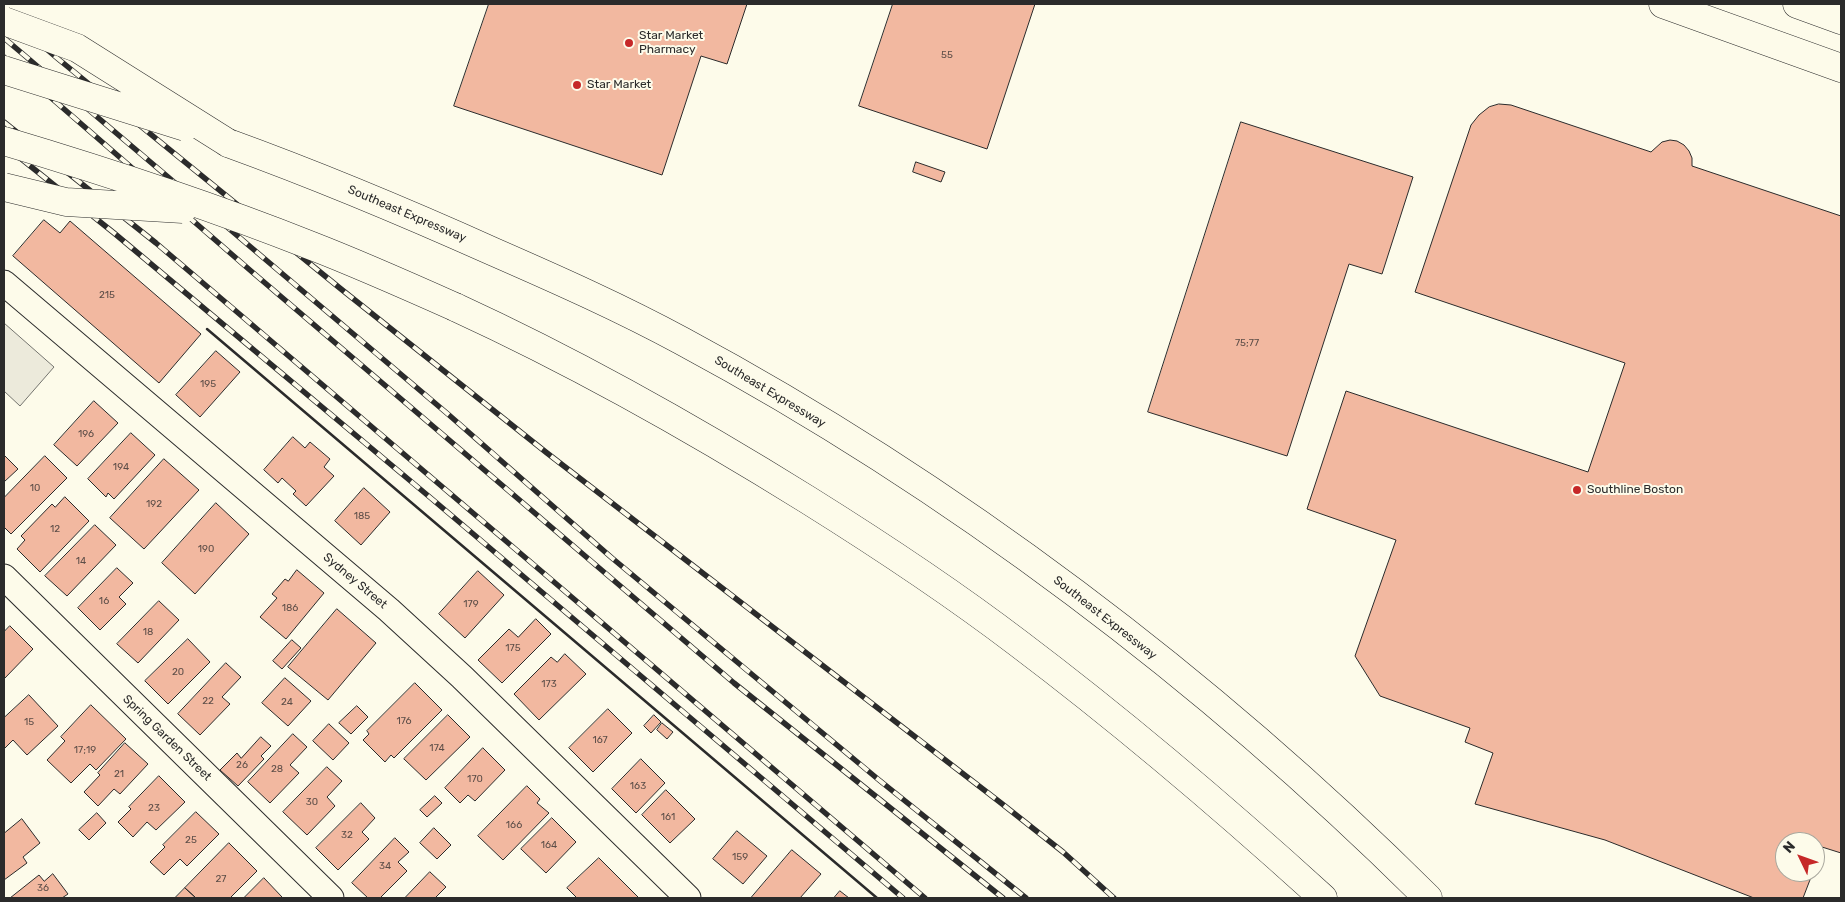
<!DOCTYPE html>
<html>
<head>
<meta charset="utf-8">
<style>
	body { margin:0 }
	#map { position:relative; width:1845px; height:902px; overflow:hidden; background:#fdfbea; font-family:Rubik,sans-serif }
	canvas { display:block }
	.frame { position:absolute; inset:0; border:5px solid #2b2b2b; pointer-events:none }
	.north { position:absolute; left:1775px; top:832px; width:50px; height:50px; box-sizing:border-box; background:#fdfbea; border:1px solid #a9a89e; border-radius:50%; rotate:312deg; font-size:14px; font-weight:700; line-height:20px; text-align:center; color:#2b2b2b }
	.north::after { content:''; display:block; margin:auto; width:18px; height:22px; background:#c62828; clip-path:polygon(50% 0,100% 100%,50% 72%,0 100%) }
</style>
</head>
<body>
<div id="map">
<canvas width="1845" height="902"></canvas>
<div class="frame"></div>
<div class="north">N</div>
</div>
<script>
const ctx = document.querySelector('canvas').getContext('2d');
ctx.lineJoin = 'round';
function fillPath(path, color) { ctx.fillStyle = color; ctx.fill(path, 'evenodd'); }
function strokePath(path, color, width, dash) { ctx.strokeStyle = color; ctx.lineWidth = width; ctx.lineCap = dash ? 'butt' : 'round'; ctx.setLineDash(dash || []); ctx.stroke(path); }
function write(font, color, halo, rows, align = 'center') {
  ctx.font = font + ' Rubik,sans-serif'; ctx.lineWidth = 4; ctx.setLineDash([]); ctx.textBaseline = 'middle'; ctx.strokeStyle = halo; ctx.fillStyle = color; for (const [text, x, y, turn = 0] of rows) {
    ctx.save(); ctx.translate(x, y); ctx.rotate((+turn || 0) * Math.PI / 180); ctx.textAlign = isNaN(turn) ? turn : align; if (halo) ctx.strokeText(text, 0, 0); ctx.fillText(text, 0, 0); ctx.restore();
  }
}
const parking = new Path2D(`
	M4,323L54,367L20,406L4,391Z`);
const building = new Path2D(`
	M489,4H747L727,64L701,56L662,175L454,106Z
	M893,4H1035L987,149L859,106Z
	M1499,104L1511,105L1651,152L1662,142L1670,140L1677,141L1684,145L1689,151L1692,158V166L1841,216V853L1822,847L1815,866V842H1785V872H1813L1803,898H1754L1605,840L1475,804L1493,753L1465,742L1470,728L1380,696L1355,656L1396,540L1307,509L1346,391L1588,472L1625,363L1415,292L1471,125L1479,115L1489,107Z
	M1241,122L1413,177L1382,274L1349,264L1287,456L1148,412Z
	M916,162L945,172L941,182L913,172Z
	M44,220L60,233L70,221L201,334L159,383L13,256Z
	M216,351L240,372L200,417L176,395Z
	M94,401L118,423L77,466L54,445Z
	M131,433L155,455L114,499L108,493L106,497L88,479Z
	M293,437L305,448L310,442L330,459L324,467L334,476L306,506L293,494L296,491L282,478L278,483L264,470Z
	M4,455L18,469L4,482Z
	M45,456L67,478L11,534L4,527V498Z
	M164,459L199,490L144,549L110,518Z
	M364,488L390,512L361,545L335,521Z
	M65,497L89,521L40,572L17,549L25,540L21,536L52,504L55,507Z
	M216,503L249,534L195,594L162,563Z
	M95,525L116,545L67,596L45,576Z
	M117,568L133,583L119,597L126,604L100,630L78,608Z
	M297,570L324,593L286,639L260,617L277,598L272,594L285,579L288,581Z
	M478,571L504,595L465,638L439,614Z
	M159,601L179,620L138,663L117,644Z
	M337,609L376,643L328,700L288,667Z
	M536,619L551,634L502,683L478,660L509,629L518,637Z
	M10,626L33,649L4,679V632Z
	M188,639L210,662L168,704L145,681Z
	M292,640L301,648L282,669L273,661Z
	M565,654L586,674L539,720L514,694L551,657L557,662Z
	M226,663L241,677L222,697L230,704L200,735L178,714Z
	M285,678L311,701L288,726L262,703Z
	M415,683L442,710L394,758L391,755L385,762L363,740L369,734L367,731Z
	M29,695L58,726L27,755L13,740L4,749V718Z
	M91,705L126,739L96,770L90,764L71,783L47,760L65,741L61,737Z
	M357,706L368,717L351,734L339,723Z
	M608,709L632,733L593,772L569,748Z
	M448,715L470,737L426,780L404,759Z
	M654,715L661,722L651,733L644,726Z
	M662,723L673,732L667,739L657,730Z
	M329,724L349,743L333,760L313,741Z
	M293,734L307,747L290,765L299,773L270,803L248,782Z
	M261,737L271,746L261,756L264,759L238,786L220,770L237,753L241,758Z
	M125,743L148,764L120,794L114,789L98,806L84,792L100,775L98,773Z
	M483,748L505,770L475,801L468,795L460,803L445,788Z
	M641,759L665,783L636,813L612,789Z
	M327,767L342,781L327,797L335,806L307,835L283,812Z
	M159,776L185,802L156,830L147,822L133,837L118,822L131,809L129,807Z
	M527,786L540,799L537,803L549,813L503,860L478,836Z
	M666,790L695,819L670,843L642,815Z
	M435,796L442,803L427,817L420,810Z
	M361,803L375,818L362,832L369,839L338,870L316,848Z
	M196,812L219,834L187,866L180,859L164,875L150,862L165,847L163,845Z
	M97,813L106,823L89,840L79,830Z
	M552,818L576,842L546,873L521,849Z
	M22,819L40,843L23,857L27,863L4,880V831L5,832Z
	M434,828L451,845L437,859L420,843Z
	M737,831L767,856L743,884L713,859Z
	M395,838L409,852L398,862L407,871L380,898H368L352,883Z
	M229,843L257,871L230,898H196L185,888Z
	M792,850L821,874L800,898H751Z
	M599,858L639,898H577L567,888Z
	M430,872L446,887L435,898H405Z
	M53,874L68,894L62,898H10L39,875L44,881Z
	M264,878L282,897L280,898H244Z
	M185,888L196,898H175Z
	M840,891L849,898H834Z`);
const minor = new Path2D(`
	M4,283L389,610L462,677L688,898
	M4,577L331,898`);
const tertiary = new Path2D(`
	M1663,4L1841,68`);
const primary = new Path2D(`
	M1797,4L1841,20`);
const motorway = new Path2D(`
	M228,143C319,176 407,213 494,252C558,280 621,308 682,341C952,486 1211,682 1428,898
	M455,307C577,363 694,429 808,500C880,545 951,592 1018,643C1124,723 1225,809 1323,898`);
const rail = new Path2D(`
	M4,13L57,58L341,289L547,453L1001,803L1063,852L1114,898
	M4,38L449,415L612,558L879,780L1026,898
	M4,57L251,271L734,683L1003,898
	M4,122L156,243L925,898
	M4,145L114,233L432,499L903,898`);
const motorwayBridge = new Path2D(`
	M4,21L77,48L228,143
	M4,70L185,127
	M4,141C108,172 211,206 312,246C361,265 408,286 455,307
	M4,187L66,202L183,209`);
const wall = new Path2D(`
	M207,329L877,898`);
const markers = [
	[629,43,5,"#c62828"],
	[577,85,5,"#c62828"],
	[1577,490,5,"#c62828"]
];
const numberNames = [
	["55",947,55],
	["215",107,295],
	["75;77",1247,343],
	["195",208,384],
	["196",86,434],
	["194",121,467],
	["10",35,488],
	["192",154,504],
	["185",362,516],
	["12",55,529],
	["190",206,549],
	["14",81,561],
	["16",104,601],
	["179",471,604],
	["186",290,608],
	["18",148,632],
	["175",513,648],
	["20",178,672],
	["173",549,684],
	["22",208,701],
	["24",287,702],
	["176",404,721],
	["15",29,722],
	["167",600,740],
	["174",437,748],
	["17;19",85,750],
	["26",242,765],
	["28",277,769],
	["21",119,774],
	["170",475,779],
	["163",638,786],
	["30",312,802],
	["23",154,808],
	["161",668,817],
	["166",514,825],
	["32",347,835],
	["25",191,840],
	["164",549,845],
	["159",740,857],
	["34",385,866],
	["27",221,879],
	["36",43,888]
];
const poiNames = [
	["Star Market",639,36],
	["Pharmacy",639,50],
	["Star Market",587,85],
	["Southline Boston",1587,490]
];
const streetNames = [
	["Southeast Expressway",407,214,23],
	["Southeast Expressway",770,392,31],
	["Sydney Street",355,581,40],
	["Southeast Expressway",1105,618,38],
	["Spring Garden Street",167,738,44]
];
fillPath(parking, '#eceadb');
strokePath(parking, '#74746e', 1);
fillPath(building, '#f2b8a0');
strokePath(building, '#2b2b2b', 1);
strokePath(minor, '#2b2b2b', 27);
strokePath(tertiary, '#2b2b2b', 29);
strokePath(primary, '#2b2b2b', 29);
strokePath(motorway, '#2b2b2b', 29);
strokePath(minor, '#fdfbea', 25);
strokePath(tertiary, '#fdfbea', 28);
strokePath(primary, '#fdfbea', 28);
strokePath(motorway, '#fdfbea', 28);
strokePath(rail, '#2b2b2b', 5.5);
strokePath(rail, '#fdfbea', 4, [11]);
strokePath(motorwayBridge, '#2b2b2b', 29, []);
strokePath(motorwayBridge, '#fdfbea', 28);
strokePath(wall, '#2b2b2b', 2.5);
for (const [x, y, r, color] of markers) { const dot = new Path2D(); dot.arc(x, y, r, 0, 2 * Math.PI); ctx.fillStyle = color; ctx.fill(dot); strokePath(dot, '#fdfbea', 2); }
write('10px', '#5d4e48', null, numberNames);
write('12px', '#2b2b2b', '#fdfbea', poiNames, 'left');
write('12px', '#2b2b2b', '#fdfbea', streetNames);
</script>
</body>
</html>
